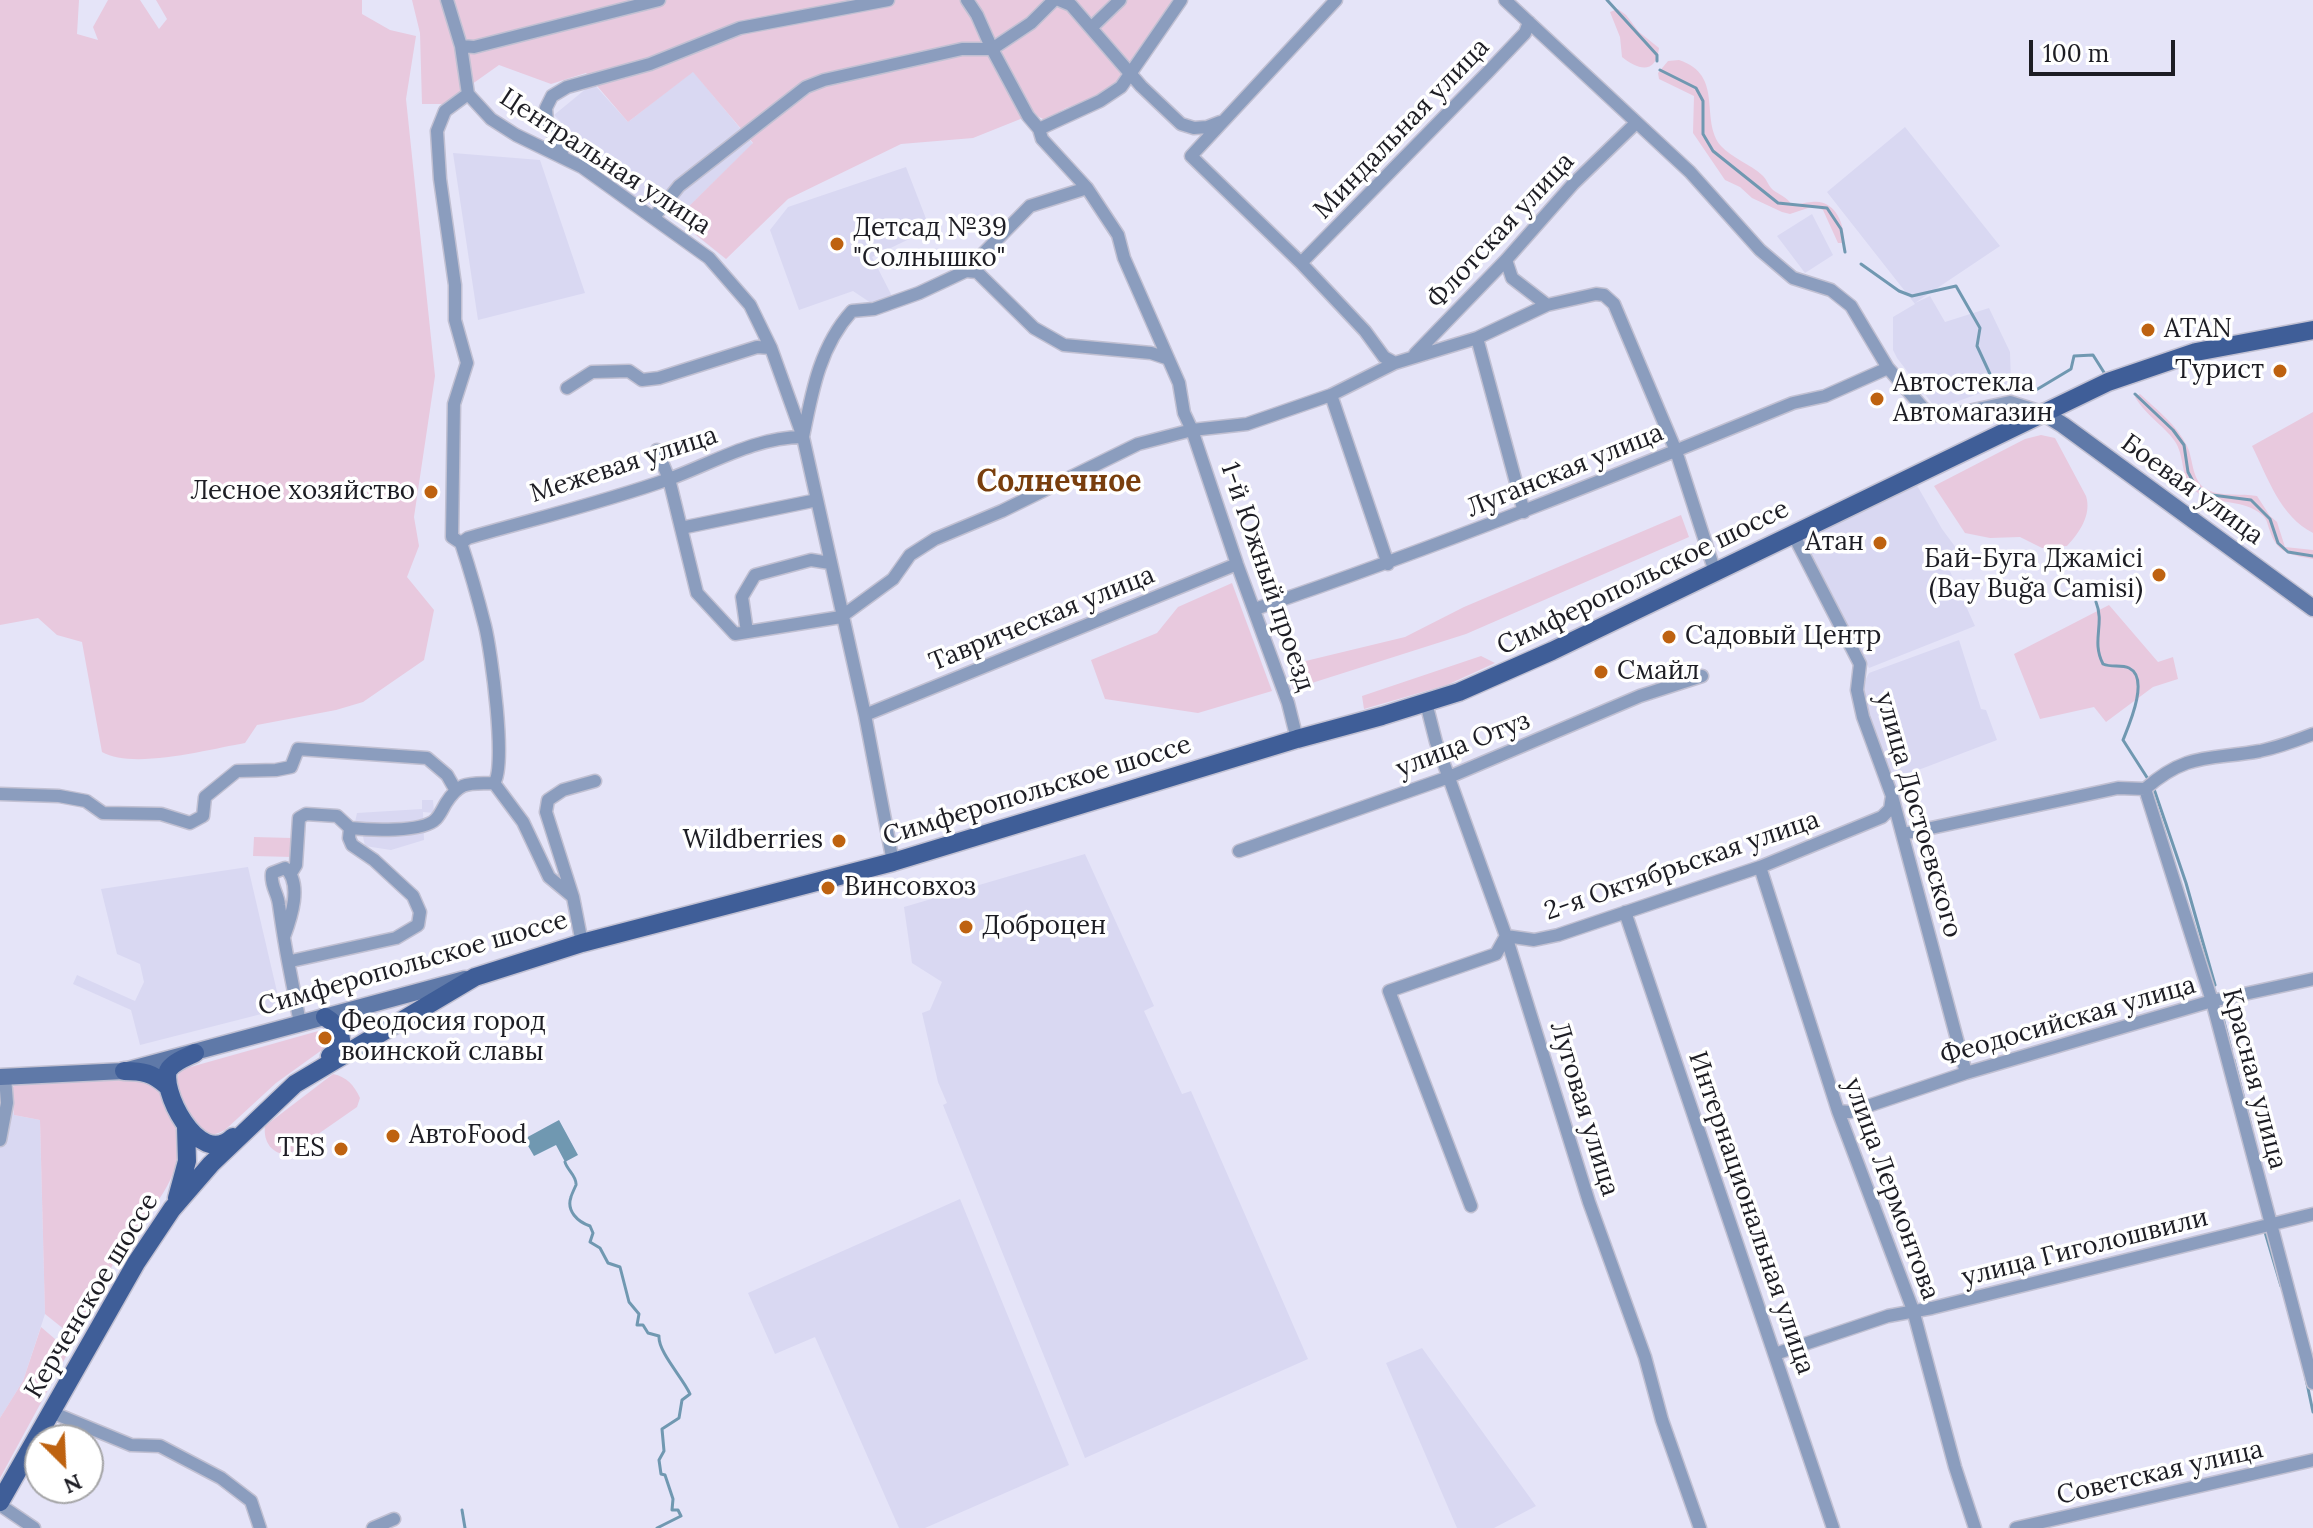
<!DOCTYPE html>
<html>
<head>
<meta charset="utf-8">
<style>
	body { margin:0 }
	#map { position:relative; width:2313px; height:1528px; overflow:hidden; background:#e5e4f8; font-family:Lora,serif }
	canvas { display:block }
	.north { position:absolute; left:24px; top:1424px; width:80px; height:80px; box-sizing:border-box; background:#fff; border:2px solid #a5a5a7; border-radius:50%; rotate:156deg; font-size:22px; font-weight:700; line-height:32px; text-align:center; color:#1d1d24 }
	.north::after { content:''; display:block; margin:auto; width:28px; height:36px; background:#be6210; clip-path:polygon(50% 0,100% 100%,50% 72%,0 100%) }
	.scale { position:absolute; left:2029px; top:40px; width:146px; height:36px; box-sizing:border-box; border:4px solid #1d1d24; border-top:0; padding-left:10px; font-size:24px; line-height:28px; white-space:nowrap; color:#1d1d24; -webkit-text-stroke:6px #fff; paint-order:stroke }
</style>
</head>
<body>
<div id="map">
<canvas width="2313" height="1528"></canvas>
<div class="north">N</div>
<div class="scale">100 m</div>
</div>
<script>
const ctx = document.querySelector('canvas').getContext('2d');
ctx.lineJoin = 'round';
function fillPath(path, color) { ctx.fillStyle = color; ctx.fill(path, 'evenodd'); }
function strokePath(path, color, width, dash) { ctx.strokeStyle = color; ctx.lineWidth = width; ctx.lineCap = dash ? 'butt' : 'round'; ctx.setLineDash(dash || []); ctx.stroke(path); }
function write(font, color, halo, rows, align = 'center') {
  ctx.font = font + ' Lora,serif'; ctx.lineWidth = 7; ctx.setLineDash([]); ctx.textBaseline = 'middle'; ctx.strokeStyle = halo; ctx.fillStyle = color; for (const [text, x, y, turn = 0] of rows) {
    ctx.save(); ctx.translate(x, y); ctx.rotate((+turn || 0) * Math.PI / 180); ctx.textAlign = isNaN(turn) ? turn : align; if (halo) ctx.strokeText(text, 0, 0); ctx.fillText(text, 0, 0); ctx.restore();
  }
}
const built = new Path2D(`
	M693,71L753,144L676,219L636,198L554,115L593,83L628,122Z
	M1905,127L2000,246L1915,303L1930,296L1945,322L1989,308L2010,352L2011,382L1953,403L1934,406L1897,358L1893,350V317L1915,304L1827,192Z
	M453,153L540,160L585,293L478,320Z
	M906,167L930,229L872,257L893,298L874,305L853,291L799,310L770,230L788,207Z
	M1812,214L1833,255L1805,273L1777,236Z
	M1915,482L1942,529L1965,560L1949,569L1975,626L1869,668L1799,536Z
	M1959,640L1981,709L1986,710L1997,740L1892,780L1861,698V688L1869,673Z
	M422,800H433L434,813L423,812L424,840L391,850L365,846L361,827H354L357,813L422,809Z
	M1085,854L1154,1006L1144,1011L1182,1094L1191,1091L1308,1359L1085,1458L943,1105L947,1103L938,1082L922,1013L930,1010L942,982L912,963L904,907Z
	M248,867L281,1009L140,1045L131,1010L73,984L77,975L135,1001L144,982L140,964L117,954L101,889Z
	M0,1094H10L14,1115L40,1120L45,1314L23,1381L0,1418Z
	M960,1199L1069,1465L925,1528H899L815,1337L775,1354L748,1293Z
	M1422,1348L1536,1506L1494,1528H1457L1386,1363Z`);
const green = new Path2D(`
	M0,0H79L77,34L98,40L93,27L108,0H140L159,29L167,19L156,0H362V14L390,30L416,36L406,99L435,376L414,517L419,546L407,577L434,610L424,660L363,702L336,710L257,725L245,743C210,749 133,770 102,752L82,642L57,635L38,618L0,625Z
	M412,0H1172L1124,77L1101,97L1066,108L1045,120L1033,114L973,138L901,144L788,199L726,259L676,219L753,143L693,72L628,122L586,73L551,84L499,65L444,104H422L420,33Z
	M1618,9L1626,15L1639,32L1659,48C1656,75 1638,70 1622,57L1620,37L1610,12Z
	M1679,60C1725,75 1699,120 1721,146C1732,158 1750,164 1762,175C1767,179 1768,186 1773,190C1781,196 1786,196 1792,205C1799,205 1805,202 1812,202C1835,199 1845,224 1844,243H1838L1823,210L1814,206L1790,214L1782,212L1752,198L1740,187L1725,180L1693,133L1694,96L1659,79L1658,73L1668,61Z
	M2140,394C2157,410 2177,425 2187,446C2194,460 2191,482 2208,490C2222,497 2241,493 2257,496L2270,516L2277,522L2285,547L2313,550V559C2292,555 2277,554 2270,531C2267,524 2268,520 2262,515C2243,498 2218,506 2198,493C2179,479 2186,461 2176,443C2167,428 2146,416 2135,397Z
	M2313,412V533C2280,516 2268,478 2252,446Z
	M2041,435L2055,438L2086,496C2092,515 2079,533 2067,546L2042,548L2020,537L1990,538L1965,533L1934,486L2025,439Z
	M1681,515L1689,537L1466,634L1293,689L1289,665L1405,637L1464,607Z
	M1232,583L1272,691L1198,713L1105,699L1091,660L1157,633L1178,607Z
	M2109,605L2158,662L2173,657L2178,679L2153,687L2106,722L2094,707L2040,719L2014,654Z
	M1481,656L1495,663L1447,685L1364,709L1362,696Z
	M254,837L292,838V857L253,856Z
	M329,1028L333,1042L276,1083L225,1130C219,1133 213,1136 206,1133C193,1126 172,1090 178,1076C180,1071 182,1070 187,1068Z
	M333,1074C347,1077 354,1085 360,1098L357,1107L288,1155C272,1154 263,1142 265,1126Z
	M139,1079C156,1086 165,1097 171,1114C195,1174 151,1205 121,1251C104,1278 90,1309 75,1338L45,1314L40,1120L14,1115L11,1089L15,1085Z
	M41,1327L69,1351L0,1478V1418L23,1381Z`);
const water = new Path2D(`
	M559,1120L578,1155L565,1162L556,1145L534,1156L524,1139Z`);
const stream = new Path2D(`
	M1607,0L1657,55V61
	M1660,70L1696,88L1703,101V134L1713,151L1778,203L1827,208L1841,229L1845,252
	M1861,264L1899,291L1912,296L1956,286L1980,328L1977,346L1996,387L2036,390L2071,369L2074,356L2093,355L2105,374
	M2135,394L2173,430L2184,445L2188,472L2196,487L2212,495L2251,500L2270,519L2278,543L2288,552L2313,556
	M2096,602C2105,624 2091,641 2103,664C2112,668 2121,664 2129,668C2150,678 2129,725 2123,740L2148,779
	M2154,789L2186,883L2215,985
	M2220,1006L2231,1049
	M2234,1060L2251,1126
	M565,1162C567,1170 577,1176 576,1185C576,1185 571,1196 571,1197C566,1211 578,1222 590,1226L593,1233L590,1242L600,1248L608,1263L620,1267L629,1302L639,1314L637,1325H643L648,1333L659,1336C658,1352 683,1378 690,1394L682,1400L679,1418L662,1429L664,1451L659,1460L661,1474L665,1475L673,1499L672,1510H678L681,1516L657,1528
	M2265,1232L2281,1286
	M2305,1374L2313,1412
	M462,1510L465,1528`);
const street = new Path2D(`
	M447,0L461,46L468,94
	M967,0L977,15L992,49L1028,116L1039,129L1042,139L1087,188L1118,235L1124,258L1179,383L1184,413L1192,430L1237,564L1288,703L1297,739
	M1059,0L1071,5L1141,86L1181,124L1194,128L1207,127L1220,122
	M1336,0L1191,156L1301,263L1365,331L1384,357L1395,363L1398,362
	M1505,0L1690,172L1760,250L1793,278L1831,290L1851,306L1888,368L1923,408L1936,415H1950L2010,402L2042,412
	M1091,28L1120,0
	M461,46L474,47L659,0
	M468,94L491,119L516,135L582,167L709,258L750,305L771,348L803,437L865,715L893,862
	M468,94L445,111L437,131L440,179L455,285V320L467,363L454,404L452,537L461,543C470,570 478,598 485,626C491,650 507,767 494,783L523,822L549,877L573,897L582,943
	M1039,129L1100,101L1121,87L1181,0
	M563,156L547,122L546,108L552,96L567,87L650,64L740,28L888,0
	M654,217L679,186L806,87L824,80L962,49H992L1031,23L1054,0
	M1506,260L1512,278L1547,305
	M1301,263L1487,73L1525,33L1529,22
	M966,271L977,272L1034,328L1064,345L1151,353L1166,358
	M1477,338L1524,512
	M1415,354L1506,260L1573,184L1636,123
	M567,388L592,372L629,371L642,380L659,378L757,347L771,348
	M1331,395L1388,564
	M657,450L669,479L697,593L735,634L841,617L893,579L910,555L935,539L1002,511L1138,444L1192,430L1247,424L1331,395L1395,363L1477,338L1547,305L1596,294L1604,295L1614,304L1676,451L1715,572
	M681,528L817,500
	M1793,534L1860,664L1857,690L1863,717L1892,796L1966,1073
	M461,543L468,538C534,519 605,502 669,479C713,463 755,437 803,437C812,391 820,346 852,311L874,309L919,293L966,271L1030,206L1087,188
	M1255,609C1437,547 1615,476 1793,403L1825,396L1888,368
	M747,632L742,597L755,575L811,560L830,563
	M1426,703L1436,742L1506,936L1589,1202L1645,1357L1662,1420L1700,1528
	M865,715L1237,564
	M2145,789L2212,1001L2313,1383
	M0,794L59,796L86,801L103,813L161,814L190,823L203,816L205,797L237,771L276,770L291,767L298,749L427,758L447,775L455,789
	M1903,834L2118,788L2145,789C2187,752 2210,760 2260,751C2279,747 2295,741 2313,734
	M1239,851L1449,777L1640,696L1702,676
	M1760,867L1838,1111L1913,1310L1955,1467L1975,1528
	M291,873L296,865L299,818L306,814L337,816L350,828
	M573,897L546,812L548,800L563,790L595,781
	M1625,912L1833,1528
	M284,937C291,918 303,883 285,868L272,873C270,886 278,893 279,905C282,926 285,946 289,966
	M300,1023L289,966L291,961L396,938L418,925L420,912L413,896L374,860L352,845L349,838L350,828C368,830 423,833 436,819C440,815 443,808 446,803C461,780 469,784 494,783
	M1838,1111L1850,1112L1966,1073L2212,1001L2313,979
	M0,1140L7,1103L5,1077
	M1471,1206L1389,991L1496,954L1506,936L1534,940L1558,935L1760,867L1882,817L1890,809L1892,796
	M1775,1354L1888,1316L1932,1308L2313,1214
	M51,1412L131,1445L160,1446L221,1478L251,1501L260,1528
	M0,1505L34,1528
	M373,1528L394,1519
	M2016,1528L2313,1460`);
const secondary = new Path2D(`
	M2042,412L2063,425L2313,608
	M0,1077L124,1071L465,979`);
const primary = new Path2D(`
	M325,1017C338,1025 342,1032 341,1048L330,1056
	M195,1053C187,1057 175,1061 169,1069C158,1085 198,1171 233,1137
	M124,1071C143,1071 153,1073 167,1086
	M177,1198L187,1161L186,1127
	M0,1502L136,1263L172,1209L211,1164L295,1084L475,977L582,943L893,862L1297,739L1382,716L1459,692L1552,651L2108,382L2196,352L2313,330`);
const markers = [
	[837,244,8,"#be6210"],
	[2148,330,8,"#be6210"],
	[2280,371,8,"#be6210"],
	[1877,399,8,"#be6210"],
	[431,492,8,"#be6210"],
	[1880,543,8,"#be6210"],
	[2159,575,8,"#be6210"],
	[1669,637,8,"#be6210"],
	[1601,672,8,"#be6210"],
	[839,841,8,"#be6210"],
	[828,888,8,"#be6210"],
	[966,927,8,"#be6210"],
	[325,1038,8,"#be6210"],
	[393,1136,8,"#be6210"],
	[341,1149,8,"#be6210"]
];
const streetNames = [
	["Миндальная улица",1402,129,-46],
	["Центральная улица",605,162,33],
	["Флотская улица",1501,231,-47],
	["Межевая улица",624,465,-18],
	["Луганская улица",1565,471,-22],
	["Боевая улица",2192,490,36],
	["1-й Южный проезд",1267,577,71],
	["Симферопольское шоссе",1643,578,-26],
	["Таврическая улица",1042,619,-22],
	["улица Отуз",1463,745,-21],
	["Симферопольское шоссе",1037,791,-17],
	["улица Достоевского",1918,815,74],
	["2-я Октябрьская улица",1682,866,-19],
	["Симферопольское шоссе",413,964,-16],
	["Феодосийская улица",2068,1021,-16],
	["Красная улица",2254,1079,75],
	["Луговая улица",1584,1109,73],
	["улица Лермонтова",1891,1189,70],
	["Интернациональная улица",1751,1213,71],
	["улица Гиголошвили",2085,1248,-14],
	["Керченское шоссе",92,1296,-59],
	["Советская улица",2160,1473,-13]
];
const poiNames = [
	["Детсад №39",853,229],
	["\"Солнышко\"",853,259],
	["ATAN",2164,330],
	["Турист",2264,371,"right"],
	["Автостекла",1893,384],
	["Автомагазин",1893,414],
	["Лесное хозяйство",415,492,"right"],
	["Атан",1864,543,"right"],
	["Бай-Буга Джамісі",2143,560,"right"],
	["(Bay Buğa Camisi)",2143,590,"right"],
	["Садовый Центр",1685,637],
	["Смайл",1617,672],
	["Wildberries",823,841,"right"],
	["Винсовхоз",844,888],
	["Доброцен",982,927],
	["Феодосия город",341,1023],
	["воинской славы",341,1053],
	["АвтоFood",409,1136],
	["TES",325,1149,"right"]
];
const quarterNames = [
	["Солнечное",1059,482]
];
fillPath(built, '#d9d8f2');
fillPath(green, '#e8c9de');
fillPath(water, '#7098b1');
strokePath(stream, '#7098b1', 3);
strokePath(street, '#c1c0d2', 15);
strokePath(secondary, '#c1c0d2', 19);
strokePath(primary, '#c1c0d2', 21);
strokePath(street, '#8b9dbe', 12);
strokePath(secondary, '#5f79a8', 16);
strokePath(primary, '#3f5e98', 18);
for (const [x, y, r, color] of markers) { const dot = new Path2D(); dot.arc(x, y, r, 0, 2 * Math.PI); ctx.fillStyle = color; ctx.fill(dot); strokePath(dot, '#fff', 3); }
write('26px', '#1d1d24', '#fff', streetNames);
write('26px', '#1d1d24', '#fff', poiNames, 'left');
write('bold 30px', '#793e0d', '#fff', quarterNames);
</script>
</body>
</html>
